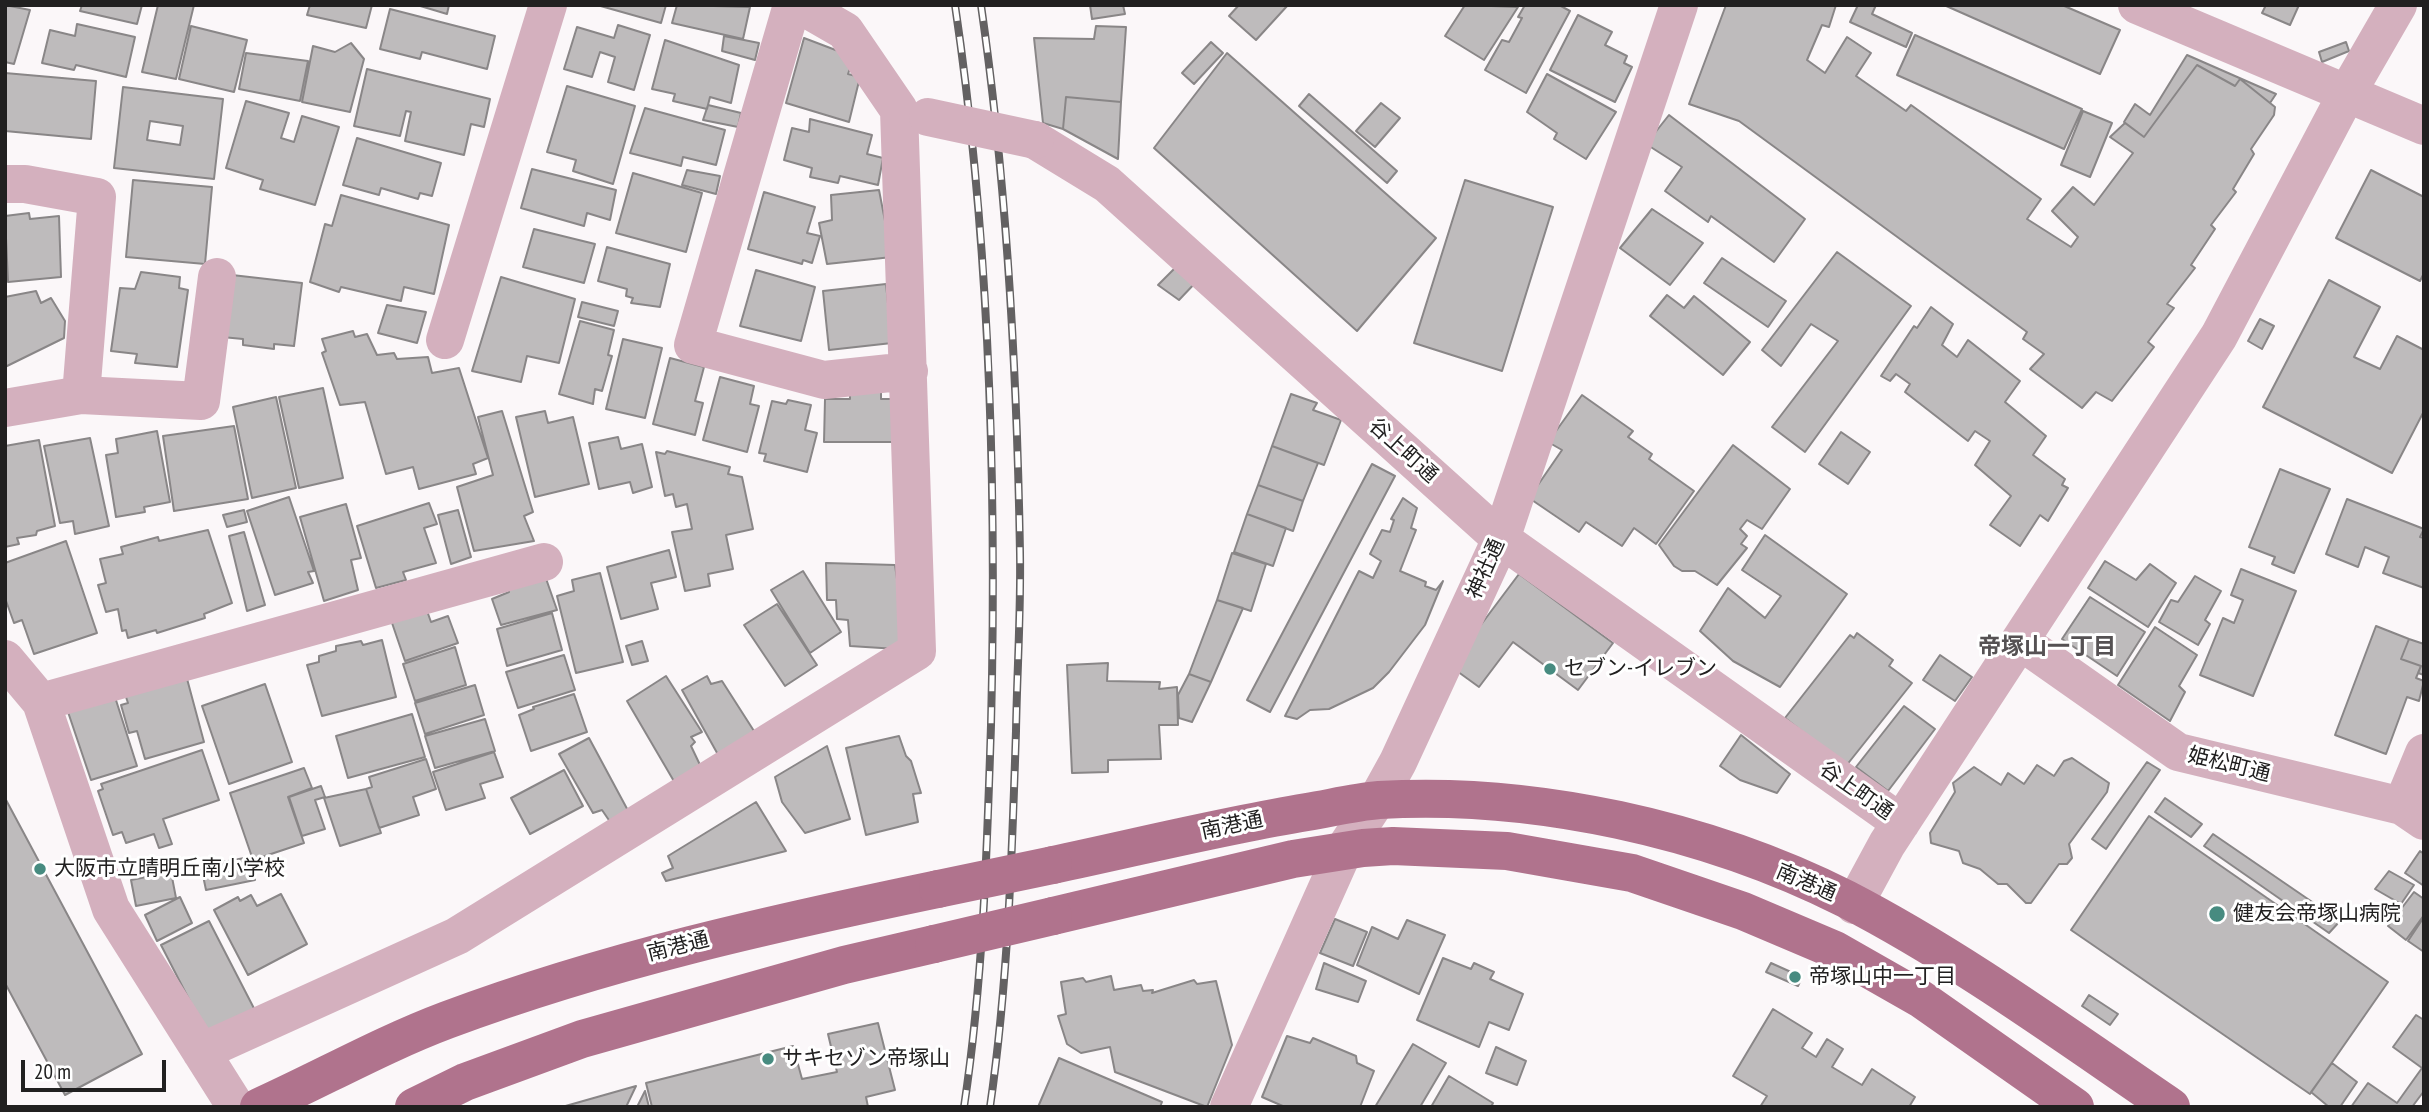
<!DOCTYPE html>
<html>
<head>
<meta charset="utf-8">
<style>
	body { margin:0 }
	#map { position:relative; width:2429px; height:1112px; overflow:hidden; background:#fbf7f9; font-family:"PT Sans Narrow",sans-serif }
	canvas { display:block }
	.frame { position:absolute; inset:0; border:7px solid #212020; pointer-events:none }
	.scale { position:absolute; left:21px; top:1060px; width:145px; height:32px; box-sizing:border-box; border:4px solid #212020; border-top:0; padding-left:9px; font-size:21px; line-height:24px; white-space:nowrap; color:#212020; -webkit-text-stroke:5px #fff; paint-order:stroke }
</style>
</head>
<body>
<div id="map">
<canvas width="2429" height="1112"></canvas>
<div class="frame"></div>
<div class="scale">20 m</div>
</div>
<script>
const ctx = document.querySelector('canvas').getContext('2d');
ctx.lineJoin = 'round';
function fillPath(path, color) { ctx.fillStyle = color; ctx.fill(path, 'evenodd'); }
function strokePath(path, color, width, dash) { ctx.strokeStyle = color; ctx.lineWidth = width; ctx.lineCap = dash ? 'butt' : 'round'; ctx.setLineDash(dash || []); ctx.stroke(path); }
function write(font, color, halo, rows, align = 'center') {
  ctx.font = font + ' "PT Sans Narrow","Noto Sans JP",sans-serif'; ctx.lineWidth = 6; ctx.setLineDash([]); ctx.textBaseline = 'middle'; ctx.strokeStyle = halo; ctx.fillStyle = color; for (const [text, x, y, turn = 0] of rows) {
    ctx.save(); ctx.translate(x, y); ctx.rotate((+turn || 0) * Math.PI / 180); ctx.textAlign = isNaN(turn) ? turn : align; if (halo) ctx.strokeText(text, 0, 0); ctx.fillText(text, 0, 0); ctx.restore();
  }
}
const building = new Path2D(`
	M5,5L30,10L14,64L5,62Z
	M82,5H142L137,24L80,11Z
	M158,5H194L176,79L142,72Z
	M310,5H372L366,28L307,15Z
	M417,5H449L447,14Z
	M597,5H666L661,23Z
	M677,5L750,7L743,39L672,23Z
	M1090,5H1123L1125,14L1092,19Z
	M1239,5H1288L1256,40L1229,16Z
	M1465,5L1518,7L1484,60L1445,36Z
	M1525,5H1559L1570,11L1526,93L1485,70L1502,40L1509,42L1522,18L1518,17Z
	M1726,5H1836L1829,27L1822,25L1807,60L1825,73L1847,37L1871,53L1856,76L1906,111L1911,105L2041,199L2027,219L2071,247L2078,237L2052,211L2073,187L2094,205L2133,153L2110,137L2125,123L2144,137L2197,65L2235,86L2240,79L2275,107L2274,115L2251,149L2254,154L2233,189L2236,192L2211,225L2215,229L2191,265L2195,268L2167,304L2174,308L2148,342L2154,347L2112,401L2096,392L2082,408L2030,369L2044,354L2023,339L2027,332L1739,121L1689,104Z
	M1858,5H1876L1872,14L1912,33L1906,47L1850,22Z
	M1944,5H2062L2120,30L2100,74Z
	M2266,5H2299L2290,25L2262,13Z
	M390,9L495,36L487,69L422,52L420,59L380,49Z
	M1578,15L1612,32L1605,45L1627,56L1624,63L1632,67L1615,102L1550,70Z
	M77,24L135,37L126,77L76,65L74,70L42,63L50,30L75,36Z
	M618,25L650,35L634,90L608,82L615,57L600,52L592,77L564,69L577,27L614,38Z
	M191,26L247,40L234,92L179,79Z
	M1096,26L1126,27L1121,102L1066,97L1063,129L1043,123L1034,38L1094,39Z
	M1915,35L2082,109L2064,149L1897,75Z
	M724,36L759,43L755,60L722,51Z
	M804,38L854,57L848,74L860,77L849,122L786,103Z
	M665,40L739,65L731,103L710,97L707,109L673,101L675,94L652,89Z
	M1211,42L1223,53L1194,84L1182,73Z
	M2346,42L2349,51L2322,62L2319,52Z
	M351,43L364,59L350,112L302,102L313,46L335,52Z
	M246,53L308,61L300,101L239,89Z
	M1227,53L1436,238L1357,331L1154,148Z
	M2187,55L2276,94L2270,103L2240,79L2235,86L2197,65L2144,137L2124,122L2135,104L2150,115Z
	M367,69L490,99L484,127L471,124L464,155L405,141L411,112L406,111L400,136L354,126Z
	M5,73L96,81L91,139L5,131Z
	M1547,74L1616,112L1586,159L1554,139L1557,133L1527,112Z
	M567,86L635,106L613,184L573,171L576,160L547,152Z
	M123,87L223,99L214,179L114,168ZM150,121L183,126L180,145L147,140Z
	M1309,94L1397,171L1387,183L1299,106Z
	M1066,97L1121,102L1118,159L1063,129Z
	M246,101L289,113L281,138L294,142L302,116L339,127L315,205L260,189L263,180L226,168Z
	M1381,103L1400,118L1375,147L1356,131Z
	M708,105L741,113L738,127L703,120Z
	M645,108L725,130L716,165L683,157L681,166L630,153Z
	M2083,111L2112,123L2090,177L2061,165Z
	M1669,115L1805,219L1774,262L1711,216L1708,222L1665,191L1682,167L1646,144Z
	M810,119L872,135L867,154L883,158L878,185L840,176L838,183L810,177L812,168L784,160L792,128L809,132Z
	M357,138L441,163L432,196L420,193L418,199L381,188L379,195L343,185Z
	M532,169L616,190L610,220L587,213L584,226L521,208Z
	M687,170L720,176L716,194L682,185Z
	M2371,170L2424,197V273L2420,281L2336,238Z
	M633,173L702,193L686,252L616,233Z
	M133,180L212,187L205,264L126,257Z
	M1465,180L1553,207L1502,371L1414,343Z
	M879,190L892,257L827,264L819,223L832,220L831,195Z
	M764,192L815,207L807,233L820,236L812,263L803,260L802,264L748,249Z
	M341,195L449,225L434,294L404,287L401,301L341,287L339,292L310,282L325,224L332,226Z
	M1652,209L1703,243L1670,285L1620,248Z
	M29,213L30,219L59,216L61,277L8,282L5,216Z
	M534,229L595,244L584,283L523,267Z
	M607,247L670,264L660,307L631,303L633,298L626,296L627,289L598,281Z
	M1837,252L1911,306L1805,452L1772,427L1838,341L1811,324L1781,366L1762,350Z
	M1722,258L1786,301L1768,327L1704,283Z
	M1178,265L1197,281L1179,300L1158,285Z
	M756,270L815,287L801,341L740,326Z
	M141,272L180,277L179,288L188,290L177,367L135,363L137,354L111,351L120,288L135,289Z
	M232,275L302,283L294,346L274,344V349L243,345V339L222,337Z
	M501,277L575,299L559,363L527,356L521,382L472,371Z
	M2329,280L2380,307L2354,357L2380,369L2397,336L2424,350V411L2392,473L2263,407Z
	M886,284L892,343L829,350L823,291Z
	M36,291L41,303L51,298L65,321L64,338L5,367V297Z
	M1667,295L1684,308L1694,296L1750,342L1723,375L1650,316Z
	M582,302L618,311L614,326L578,317Z
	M387,305L426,312L417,343L378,333Z
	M1931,307L1953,324L1942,345L1957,357L1968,340L2020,381L2005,402L2046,436L2033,455L2065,479L2062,485L2068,488L2048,521L2040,515L2020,546L1990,525L2011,496L1975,465L1990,441L1975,431L1968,441L1905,392L1910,384L1896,374L1890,381L1881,376L1914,326L1917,328Z
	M2260,319L2274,326L2262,349L2248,341Z
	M580,321L614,330L608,355L612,356L602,391L595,389L593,404L559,394Z
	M353,331L355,337L367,334L377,355L394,353L397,359L428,357L432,373L459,368L488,458L473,464L476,474L419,489L413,467L386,474L365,402L340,405L322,353L326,351L322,339Z
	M623,339L662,348L645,418L606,409Z
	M670,358L704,367L695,401L703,403L695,435L653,424Z
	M720,377L754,386L750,404L759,406L747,452L703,440Z
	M323,388L343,478L299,488L279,397Z
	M881,390V399H899V442H824L825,399H850V391Z
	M1291,394L1317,403L1313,410L1341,420L1324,465L1272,446Z
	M1582,395L1633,431L1628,437L1652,454L1649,459L1694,491L1656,544L1634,528L1622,546L1586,522L1579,532L1529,498L1562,450L1548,442Z
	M276,397L296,488L252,498L233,407Z
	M788,400L811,405L805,430L817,433L807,472L764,461L766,454L759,453L772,401L786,404Z
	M502,411L533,512L524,516L534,541L474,551L457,487L493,475L478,417Z
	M545,411L548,423L573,417L589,484L535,497L516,417Z
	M234,426L248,499L174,511L163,436Z
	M157,431L170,502L144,507L145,512L116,517L106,455L118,453L116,439Z
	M1841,432L1870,452L1848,484L1819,464Z
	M618,437L621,449L642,444L652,487L633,493L630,482L599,489L589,443Z
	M90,438L109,526L75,534L73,521L60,523L44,446Z
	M39,440L55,526L37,531L36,535L17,538L19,544L5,547V446Z
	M1733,445L1790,489L1762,529L1747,520L1740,529L1747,536L1741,544L1747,548L1717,585L1695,571H1682L1674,566L1659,545Z
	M1272,446L1318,463L1303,501L1258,485Z
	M667,451L730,467L728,474L742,477L753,529L726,535L733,569L708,574L710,586L685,591L672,532L692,529L687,504L676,507L673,494L665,496L656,452L665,454Z
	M1372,464L1395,476L1270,712L1247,700Z
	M2280,469L2330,489L2294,573L2272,564L2275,557L2249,547Z
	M1258,485L1303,501L1293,531L1247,514Z
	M289,497L314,571L308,572L313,583L275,595L247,511Z
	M1403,498L1417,508L1411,528L1416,530L1400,571L1426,582L1425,586L1436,590L1443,581L1425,625L1389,672L1373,688L1329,709L1310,710L1297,719L1285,716L1359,571L1373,578L1381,561L1370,554L1382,530L1390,532L1394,520L1391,519Z
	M2347,499L2424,529L2420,537L2424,538V588L2383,573L2389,557L2365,547L2358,567L2326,554Z
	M429,503L437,524L424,528L436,563L403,572L406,580L376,588L357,526Z
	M346,504L361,558L351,560L358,590L324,601L300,517Z
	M244,510L247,522L227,527L223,515Z
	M458,510L471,557L451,564L438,515Z
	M1247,514L1286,528L1273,566L1234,552Z
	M208,530L232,603L204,614L205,618L157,633L156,630L128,638L126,630L122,631L118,609L106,612L98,585L106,583L100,559L123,554L121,547L158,537L159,541Z
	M244,532L265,605L247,611L229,536Z
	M1765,535L1847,594L1780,687L1733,661L1700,631L1728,588L1765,618L1781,596L1742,570Z
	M66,541L97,633L34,654L22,620L14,623L5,598V563Z
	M669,550L676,577L651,583L658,609L621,619L607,567Z
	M1232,553L1266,564L1251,611L1217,600Z
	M2105,561L2136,580L2150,564L2176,583L2148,627L2088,588Z
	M826,563L895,565L906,641L897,649L850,646L848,620L837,619L836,600H827Z
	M2241,569L2296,591L2253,696L2200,675L2223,618L2234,623L2243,600L2231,595Z
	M543,570L557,610L501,625L492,599L509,592L508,581Z
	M803,571L841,632L810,653L771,590Z
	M600,573L623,662L576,673L557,596L574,591L572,580Z
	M1519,574L1613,643L1578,690L1513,642L1479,687L1450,666Z
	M2195,576L2221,591L2205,620L2210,624L2198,645L2159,622L2171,600L2178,602Z
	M2090,597L2145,632L2117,676L2062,639Z
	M1217,600L1243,608L1211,682L1189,674Z
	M777,604L817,665L785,686L744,625Z
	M426,608L431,622L448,616L458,643L405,661L391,620Z
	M552,613L562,650L507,666L497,629Z
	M2376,626L2409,639L2401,659L2421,666L2416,678L2424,681L2419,701L2407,697L2386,754L2335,735Z
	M2155,627L2197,655L2179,686L2185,692L2170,721L2118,685Z
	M1857,633L1893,660L1889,666L1912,683L1846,766L1785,718L1850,635L1854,638Z
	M1987,636L1995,642L1987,653L1978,646Z
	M2409,639L2424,644V675L2418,673L2421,666L2401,659Z
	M382,640L396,697L322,716L307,665L319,662V656L336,651V646L361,641L363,645Z
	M642,641L648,661L632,665L626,646Z
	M455,647L466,685L415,701L403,664Z
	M564,655L575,690L518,708L506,672Z
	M1940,655L1972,677L1955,701L1923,680Z
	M1108,663L1107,681L1160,682L1159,689L1177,687L1178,725H1159L1161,759L1108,760V772L1072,773L1067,665Z
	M1189,674L1211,682L1192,722L1179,718L1178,695Z
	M186,675L204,742L145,759L137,731L129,733L121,705L128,703L124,691Z
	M666,676L702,732L691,737L695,742L691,746L701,767L675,783L627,701Z
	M707,676L711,684L722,681L754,731L721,760L682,690Z
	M265,684L292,762L229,784L202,706Z
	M475,685L484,715L425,734L415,703Z
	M574,694L587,732L531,751L519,715L534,709L533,707Z
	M115,697L137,766L91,780L68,712Z
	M1904,706L1935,729L1888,791L1856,767Z
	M412,714L425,757L348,778L336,736Z
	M485,719L495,751L435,768L425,736Z
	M1741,735L1790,774L1777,793L1740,780L1720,766Z
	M899,736L906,756L911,761L921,793L913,794L918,822L866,835L846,748Z
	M589,738L632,818L615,829L602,810L593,813L559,754Z
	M827,746L850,819L805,833L782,802L775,777Z
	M202,750L219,800L163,819L172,844L159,848L154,834L126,843L122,832L113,835L98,791L103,789L101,784Z
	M494,752L503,777L480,784L485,798L446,810L433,772Z
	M2072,758L2109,783L2107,792L2069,844L2072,858L2067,864H2059L2031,903H2026L2007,884H1998L1980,869L1963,863L1959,851L1931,843L1930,833L1955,792L1953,783L1974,767L2001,785L2008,773L2024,784L2037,765L2054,776L2064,761Z
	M426,759L436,789L413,797L419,815L379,828L366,789L372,787L369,777Z
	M2147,762L2160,770L2106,849L2092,839Z
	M304,768L312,788L288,797L304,843L253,860L230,793Z
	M564,770L583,806L530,834L511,798Z
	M321,786L325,797L315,800L325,829L302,836L289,797Z
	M366,789L381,833L340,846L324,798Z
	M5,798L142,1054L65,1095L5,983Z
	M2165,798L2202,824L2191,837L2155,812Z
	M756,802L786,851L666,881L662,873L673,868L668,856Z
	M2149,816L2388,982L2310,1094L2071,930Z
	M2213,834L2340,921L2329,933L2204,846Z
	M2420,851L2424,854V886L2405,873Z
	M250,857L255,880L206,890L201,866Z
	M2389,871L2414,885L2401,904L2375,889Z
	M171,872L176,898L136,906L131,880Z
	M2414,892L2424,899V915L2406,940L2388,926Z
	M281,894L307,944L248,975L214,910L238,897L240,901L251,895L257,906Z
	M180,897L192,923L157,941L145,915Z
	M2424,917V952L2408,941Z
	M1335,919L1367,932L1353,966L1320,953Z
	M1407,920L1445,935L1419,994L1357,965L1372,927L1398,939Z
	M209,921L261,1022L213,1046L161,945Z
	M1443,958L1471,969L1474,963L1494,972L1490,979L1523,994L1509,1030L1489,1022L1479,1047L1417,1020Z
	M1324,963L1366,981L1358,1002L1316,989Z
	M1771,963L1802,977L1798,986L1766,972Z
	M1111,976L1114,990L1141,985L1143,991L1153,990L1152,993L1194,980L1197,984L1216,981L1232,1045L1207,1107L1115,1072L1110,1047L1081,1053L1067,1044L1058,1016L1066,1014L1061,982L1083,978L1086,982Z
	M2089,995L2118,1014L2110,1025L2082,1006Z
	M1773,1009L1812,1033L1802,1048L1816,1057L1827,1039L1843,1049L1832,1067L1862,1085L1872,1069L1915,1097L1909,1107H1760L1767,1096L1733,1076Z
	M2416,1015L2424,1020V1091L2412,1107H2351L2368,1083L2397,1103L2422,1068L2393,1047Z
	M878,1023L895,1090L866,1097L868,1107H652L646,1083L793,1046L802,1079L837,1072L828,1034Z
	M1287,1036L1310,1043L1313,1038L1356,1056L1357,1063L1374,1071L1360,1107H1285L1262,1097Z
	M1413,1044L1446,1063L1420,1107H1375Z
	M1496,1047L1526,1061L1517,1085L1486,1073Z
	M1059,1058L1162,1102L1160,1107H1038Z
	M2332,1063L2357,1082L2340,1107H2329L2311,1092Z
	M1449,1076L1493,1103L1491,1107H1431Z
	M636,1086L626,1107H562Z
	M645,1091L649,1107H637Z`);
const minor = new Path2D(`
	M792,5L693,345L824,380L909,371
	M2137,5L2424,126
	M1035,140L1107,184L1501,539L1901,823
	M5,184H25L97,197L81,395L5,408
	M445,340L548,5
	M81,395L201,401L217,277
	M2020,641L2178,752L2402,806L2424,821
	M5,659L41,702L111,909L236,1107
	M41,702L544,562
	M2402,806L2424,753
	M1854,905L1887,844L2219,336L2346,95L2398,5
	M201,1052L457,936L917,651L899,110L845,31L800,5
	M1229,1107L1344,850L1377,800L1398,762L1501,539L1679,5`);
const primary = new Path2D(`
	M1053,865C1138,847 1222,826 1307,812C1331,808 1355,802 1379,800C1534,791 1707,829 1846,899C1960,958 2065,1035 2171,1107
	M1053,916L1293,859L1363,848L1393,846L1507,851L1632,873L1743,911L1835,950L1921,999L2075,1107
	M259,1107C321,1079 383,1044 447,1020C608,960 770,924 938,889
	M414,1107L465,1082L582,1039L844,965L934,944`);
const rail = new Path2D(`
	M955,5C990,242 997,486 991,725C987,852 983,981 964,1107
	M981,5C1007,185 1017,372 1020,553C1021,612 1017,672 1016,731C1012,856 1008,983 990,1107`);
const minorBridge = new Path2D(`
	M928,117L1035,140`);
const primaryBridge = new Path2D(`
	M938,889L1053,865
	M934,944L1053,916`);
const markers = [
	[1550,669,7,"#478b80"],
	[40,869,7,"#478b80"],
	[2217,914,9,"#478b80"],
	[1795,977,7,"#478b80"],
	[768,1059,7,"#478b80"]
];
const streetNames = [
	["谷上町通",1403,451,42],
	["神社通",1486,569,-66],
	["姫松町通",2229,765,14],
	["谷上町通",1856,791,35],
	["南港通",1232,826,-12],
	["南港通",1806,883,23],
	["南港通",678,947,-14]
];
const poiNames = [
	["セブン-イレブン",1564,669],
	["大阪市立晴明丘南小学校",54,869],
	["健友会帝塚山病院",2233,914],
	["帝塚山中一丁目",1809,977],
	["サキセゾン帝塚山",782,1059]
];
const neighbourhoodNames = [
	["帝塚山一丁目",2047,647]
];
fillPath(building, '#bebbbc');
strokePath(building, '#898687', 2);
strokePath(minor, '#d4b0be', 38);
strokePath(primary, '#b0738d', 38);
strokePath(rail, '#636162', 8);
strokePath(rail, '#fff', 5, [16]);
strokePath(minorBridge, '#d4b0be', 38);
strokePath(primaryBridge, '#b0738d', 38);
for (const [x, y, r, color] of markers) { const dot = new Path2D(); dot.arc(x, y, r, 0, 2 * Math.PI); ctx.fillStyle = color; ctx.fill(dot); strokePath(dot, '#fff', 2.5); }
write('21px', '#212020', '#fff', streetNames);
write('21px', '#212020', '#fff', poiNames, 'left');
write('bold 23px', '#555153', '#fff', neighbourhoodNames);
</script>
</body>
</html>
